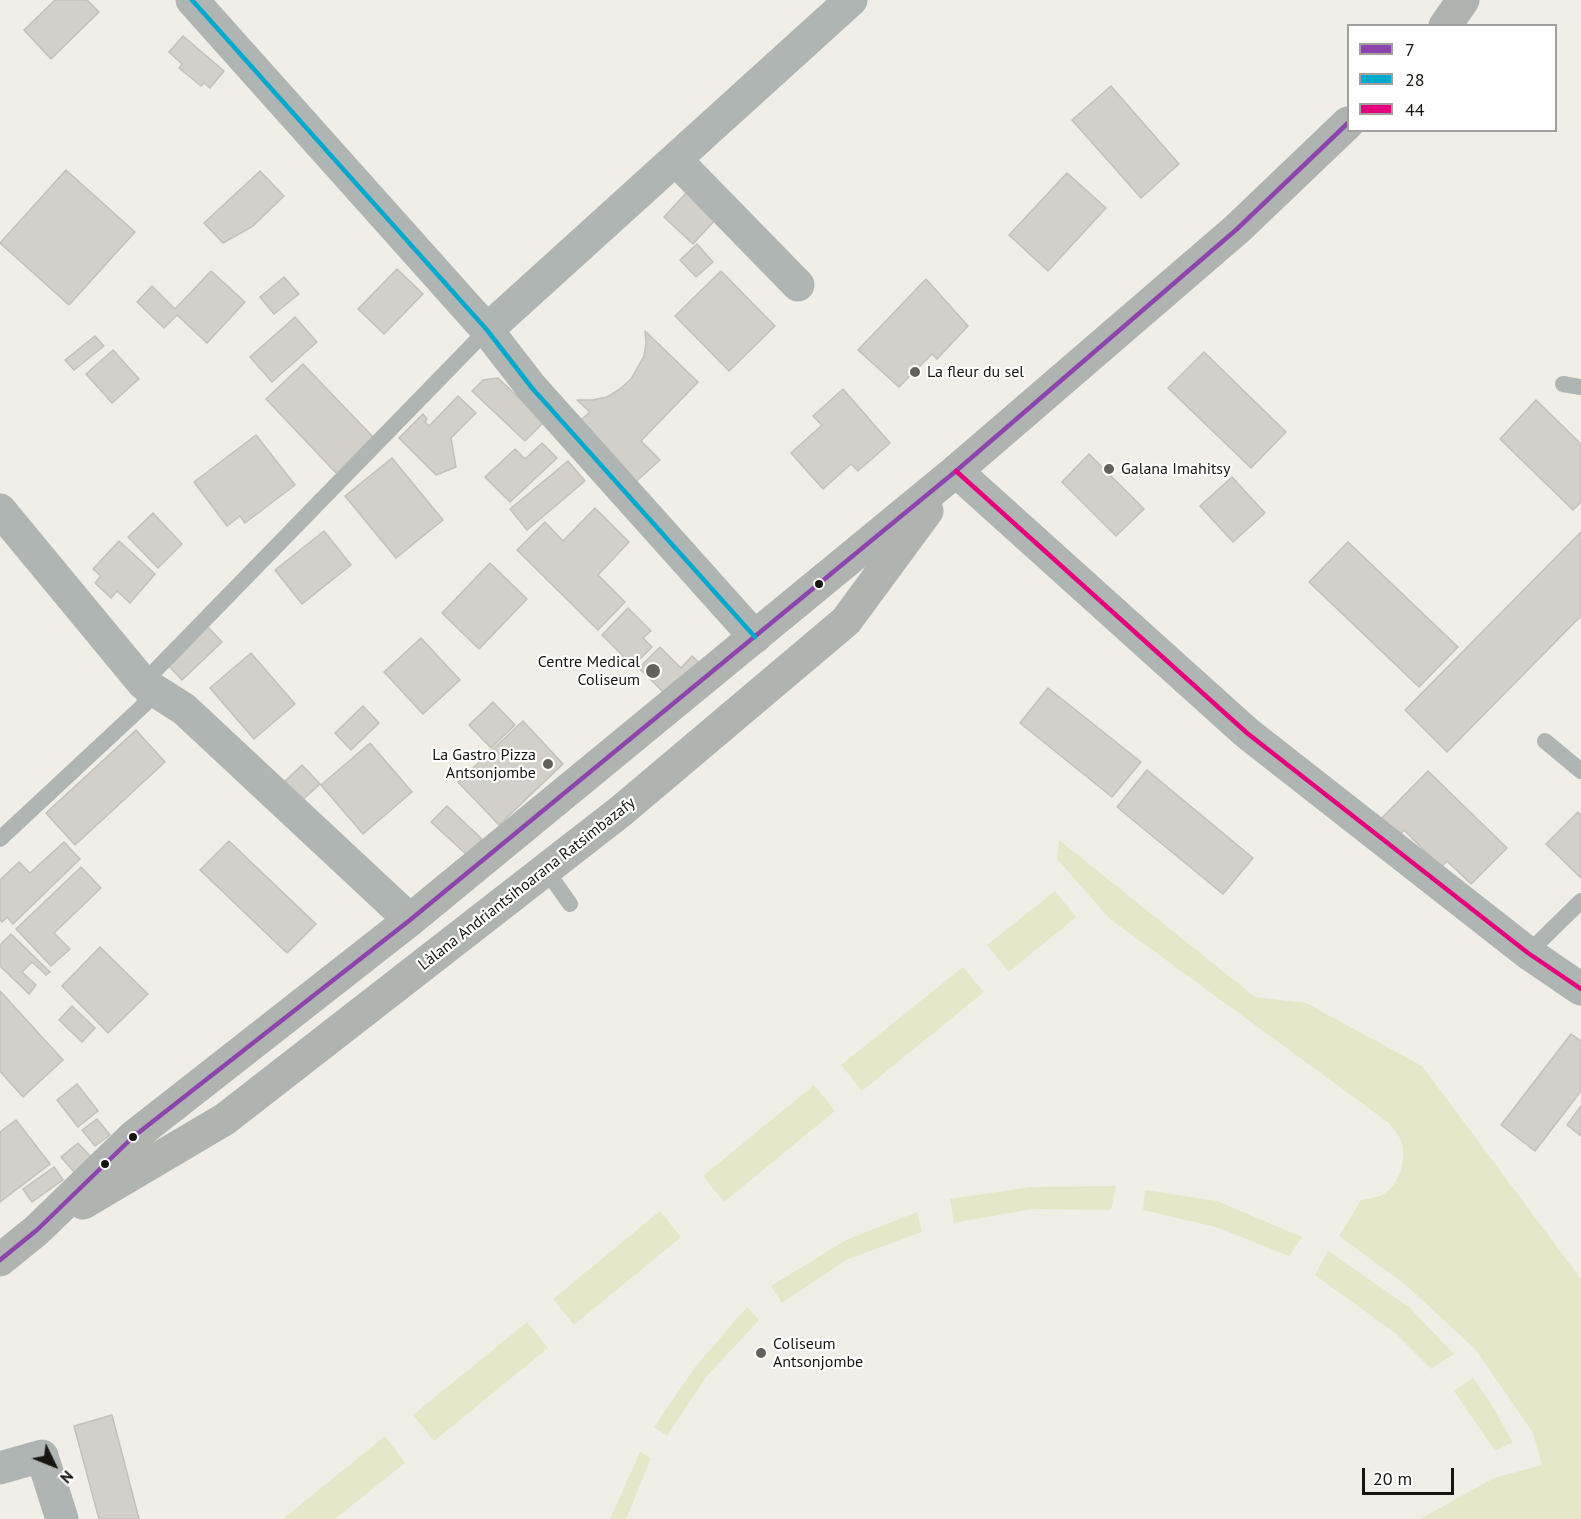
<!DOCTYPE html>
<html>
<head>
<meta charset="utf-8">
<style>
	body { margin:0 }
	#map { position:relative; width:1581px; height:1519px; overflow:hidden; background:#f0eee6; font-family:"PT Sans",sans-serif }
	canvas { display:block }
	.legend { position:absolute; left:1347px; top:24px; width:210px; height:108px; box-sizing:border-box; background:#fff; border:2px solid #a2a19f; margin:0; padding:8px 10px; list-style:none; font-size:18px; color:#161510 }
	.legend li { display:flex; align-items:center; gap:12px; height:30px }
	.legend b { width:30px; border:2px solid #a2a19f }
	.north { position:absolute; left:24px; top:1435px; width:60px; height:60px; -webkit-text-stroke:4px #fff; paint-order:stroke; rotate:133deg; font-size:16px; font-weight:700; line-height:24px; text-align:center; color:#161510 }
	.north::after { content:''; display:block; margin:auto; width:21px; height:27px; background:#161510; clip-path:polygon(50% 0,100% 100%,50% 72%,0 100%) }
	.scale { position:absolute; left:1362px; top:1468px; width:92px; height:27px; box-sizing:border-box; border:3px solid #161510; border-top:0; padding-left:8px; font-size:18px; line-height:21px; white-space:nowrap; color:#161510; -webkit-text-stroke:4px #fff; paint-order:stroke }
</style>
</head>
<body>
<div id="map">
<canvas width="1581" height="1519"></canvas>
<ul class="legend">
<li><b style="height:8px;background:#8e44ad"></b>7</li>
<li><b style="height:8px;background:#00a9ce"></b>28</li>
<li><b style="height:8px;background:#e5007d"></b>44</li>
</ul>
<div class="north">N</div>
<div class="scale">20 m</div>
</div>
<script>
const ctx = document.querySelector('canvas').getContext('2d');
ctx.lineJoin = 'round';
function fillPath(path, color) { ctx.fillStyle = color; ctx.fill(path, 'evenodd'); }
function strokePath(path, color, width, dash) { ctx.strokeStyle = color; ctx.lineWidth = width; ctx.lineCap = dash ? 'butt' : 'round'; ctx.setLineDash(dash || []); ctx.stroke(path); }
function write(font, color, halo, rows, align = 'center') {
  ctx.font = font + ' "PT Sans",sans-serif'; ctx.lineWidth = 4.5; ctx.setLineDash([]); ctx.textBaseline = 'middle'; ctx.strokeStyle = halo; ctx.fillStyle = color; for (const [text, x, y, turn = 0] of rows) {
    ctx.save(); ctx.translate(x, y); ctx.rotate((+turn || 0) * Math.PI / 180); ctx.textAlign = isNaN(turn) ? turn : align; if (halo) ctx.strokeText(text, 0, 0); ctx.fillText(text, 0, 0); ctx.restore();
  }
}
const green = new Path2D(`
	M1059,840L1255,997L1306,1003L1422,1066L1581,1279V1519H1420L1494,1478L1542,1465L1533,1433L1476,1350L1407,1286L1339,1236L1361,1200C1367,1199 1374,1198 1380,1196C1400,1187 1408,1158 1400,1138C1397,1133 1392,1128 1389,1123L1110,919L1057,859Z
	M1055,891L1076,917L1009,972L987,945Z
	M963,967L984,992L862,1091L841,1065Z
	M814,1085L835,1111L724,1202L703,1176Z
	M1116,1186L1111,1210L1032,1209L954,1223L950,1199L1031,1187Z
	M1145,1190L1217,1201L1302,1237L1289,1256L1216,1227L1143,1210Z
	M660,1211L681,1237L574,1325L553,1299Z
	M917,1212L922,1232L848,1259L782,1303L771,1286L846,1240Z
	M1328,1251L1409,1307L1454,1354L1431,1369L1395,1333L1315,1275Z
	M747,1307L759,1320L707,1376L667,1436L654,1427L696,1366Z
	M527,1322L548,1348L434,1441L413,1415Z
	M1473,1378L1488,1399L1513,1442L1495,1451L1454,1391Z
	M385,1436L405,1463L335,1519H283Z
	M640,1452L651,1458L626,1519H610Z`);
const building = new Path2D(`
	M55,0H87L99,12L51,59L24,30Z
	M183,36L224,71L210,88L204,83L201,86L179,68L182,64L169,52Z
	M1111,86L1179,164L1141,198L1072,120Z
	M66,170L135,232L69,305L0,243Z
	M260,171L284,196L253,226L223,243L204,223Z
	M1067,173L1106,208L1048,271L1009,235Z
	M687,192L716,219L693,244L664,217Z
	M697,244L713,262L696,277L680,260Z
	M397,269L423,294L384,334L358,309Z
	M211,271L245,302L207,343L177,315L164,328L137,302L152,286L175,309Z
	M721,271L775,326L729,371L675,316Z
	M284,277L299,294L274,314L260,297Z
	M926,279L968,326L937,359L932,354L899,387L858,350Z
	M295,317L317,342L272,382L250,357Z
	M645,331L698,382L641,441L660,460L631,486L575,425L590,412L577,400H592L607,397L620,389L631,379L644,356L646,343Z
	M95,336L104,346L74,370L65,360Z
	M113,350L139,379L112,403L86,374Z
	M1204,352L1286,432L1251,468L1168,388Z
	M303,364L376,440L338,475L266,399Z
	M498,378L544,422L525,441L472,391L483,380Z
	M843,389L890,443L858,471L851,464L823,489L791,453L822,425L813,416Z
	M458,396L476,413L451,438L456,467L436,475L399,438L423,414L427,419L425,422L429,426Z
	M1536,400L1581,444V502L1573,510L1500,439Z
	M256,435L295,485L245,523L240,516L227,526L194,482Z
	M542,443L557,458L510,502L485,477L515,449L525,459Z
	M1089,454L1144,509L1116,536L1062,482Z
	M392,458L443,520L396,558L345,496Z
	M568,461L585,481L527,530L510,509Z
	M1232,477L1265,513L1233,542L1200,506Z
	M595,508L629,542L598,575L625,602L598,630L517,550L545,522L563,541Z
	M153,513L182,544L158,568L128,537Z
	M324,531L351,565L302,604L275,570Z
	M1581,532V616L1447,752L1405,710Z
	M119,541L155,574L130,603L117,591L111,598L95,583L101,576L93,569Z
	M1348,542L1458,647L1419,687L1309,582Z
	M490,563L527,599L479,649L442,613Z
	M628,608L651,631L643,638L652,647L633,666L602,635Z
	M206,625L222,642L182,680L166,663Z
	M421,638L460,680L423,714L384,672Z
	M660,647L681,668L692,656L702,665L670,699L639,668Z
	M251,653L295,704L254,739L210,688Z
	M1048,688L1141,762L1112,797L1020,723Z
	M493,702L515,725L491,748L469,725Z
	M363,706L379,723L351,750L335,733Z
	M523,721L563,764L499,825L458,782Z
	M136,730L165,762L75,845L46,813Z
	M370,743L412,792L363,834L321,785Z
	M302,765L320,784L298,804L281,785Z
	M1147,770L1253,858L1223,894L1117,807Z
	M1428,771L1507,848L1471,884L1447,861L1441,867L1404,830L1396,839L1378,822Z
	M447,806L482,839L467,855L431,822Z
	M1578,812L1581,815V878L1546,844Z
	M229,841L316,924L287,953L200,870Z
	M64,842L80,859L13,924L7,917L2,922L0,920V880L19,862L30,873Z
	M81,867L101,888L54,933L70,949L51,966L16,929Z
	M11,934L50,972L46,975L32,962L22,972L36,985L29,994L0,966V945Z
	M100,947L148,994L108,1033L62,986Z
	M0,991L63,1060L23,1097L0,1071Z
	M72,1006L95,1028L82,1042L59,1020Z
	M1571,1034L1581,1041V1091L1535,1151L1501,1125Z
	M77,1084L98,1111L78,1127L57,1100Z
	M1581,1106V1136L1567,1125Z
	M97,1119L110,1135L95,1146L82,1130Z
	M16,1120L50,1164L0,1202V1132Z
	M78,1143L92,1158L75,1173L61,1157Z
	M54,1167L63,1180L32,1202L23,1189Z
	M112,1415L139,1519H99L74,1426Z`);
const service = new Path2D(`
	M1563,384L1581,387
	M1545,741L1581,771
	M0,839L145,704L143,683L487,330
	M546,870L570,904
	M1528,953L1581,901`);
const minor = new Path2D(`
	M192,0L487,330L532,388L755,637
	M676,160L798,285
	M487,330L851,0
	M956,471L1247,733L1528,953L1581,989
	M0,510L143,683L184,709L410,920
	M0,1468L42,1456L62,1519`);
const secondary = new Path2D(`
	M1445,26L1463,0
	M83,1203L225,1119L621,811L846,621L927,511
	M0,1260L37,1230L133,1137L410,920L956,471L1237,229L1348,123`);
const bus1 = new Path2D(`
	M0,1260L37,1230L133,1137L410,920L956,471L1237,229L1348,123`);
const bus2 = new Path2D(`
	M192,0L487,330L532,388L755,637`);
const bus3 = new Path2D(`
	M956,471L1247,733L1528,953L1581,989`);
const markers = [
	[915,372,6,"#62615b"],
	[1109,469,6,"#62615b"],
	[819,584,5,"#161510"],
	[653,671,8,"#62615b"],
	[548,764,6,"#62615b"],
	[133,1137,5,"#161510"],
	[105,1164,5,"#161510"],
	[761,1353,6,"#62615b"]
];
const poiNames = [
	["La fleur du sel",927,372],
	["Galana Imahitsy",1121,469],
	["Centre Medical",640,662,"right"],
	["Coliseum",640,680,"right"],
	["La Gastro Pizza",536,755,"right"],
	["Antsonjombe",536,773,"right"],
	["Coliseum",773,1344],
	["Antsonjombe",773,1362]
];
const streetNames = [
	["Làlana Andriantsihoarana Ratsimbazafy",527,884,-38]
];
fillPath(green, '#e6e7c9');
fillPath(building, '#d3d0ca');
strokePath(building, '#c4c1bc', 1.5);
strokePath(service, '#afb5b3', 16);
strokePath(minor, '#afb5b3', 33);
strokePath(secondary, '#afb4b1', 33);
strokePath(bus1, '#8e44ad', 4.5);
strokePath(bus2, '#00a9ce', 4.5);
strokePath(bus3, '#e5007d', 4.5);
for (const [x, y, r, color] of markers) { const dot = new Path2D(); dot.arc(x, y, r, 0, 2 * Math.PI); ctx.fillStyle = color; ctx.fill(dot); strokePath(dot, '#fff', 2); }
write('16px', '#161510', '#fff', poiNames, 'left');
write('16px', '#161510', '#fff', streetNames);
</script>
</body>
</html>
